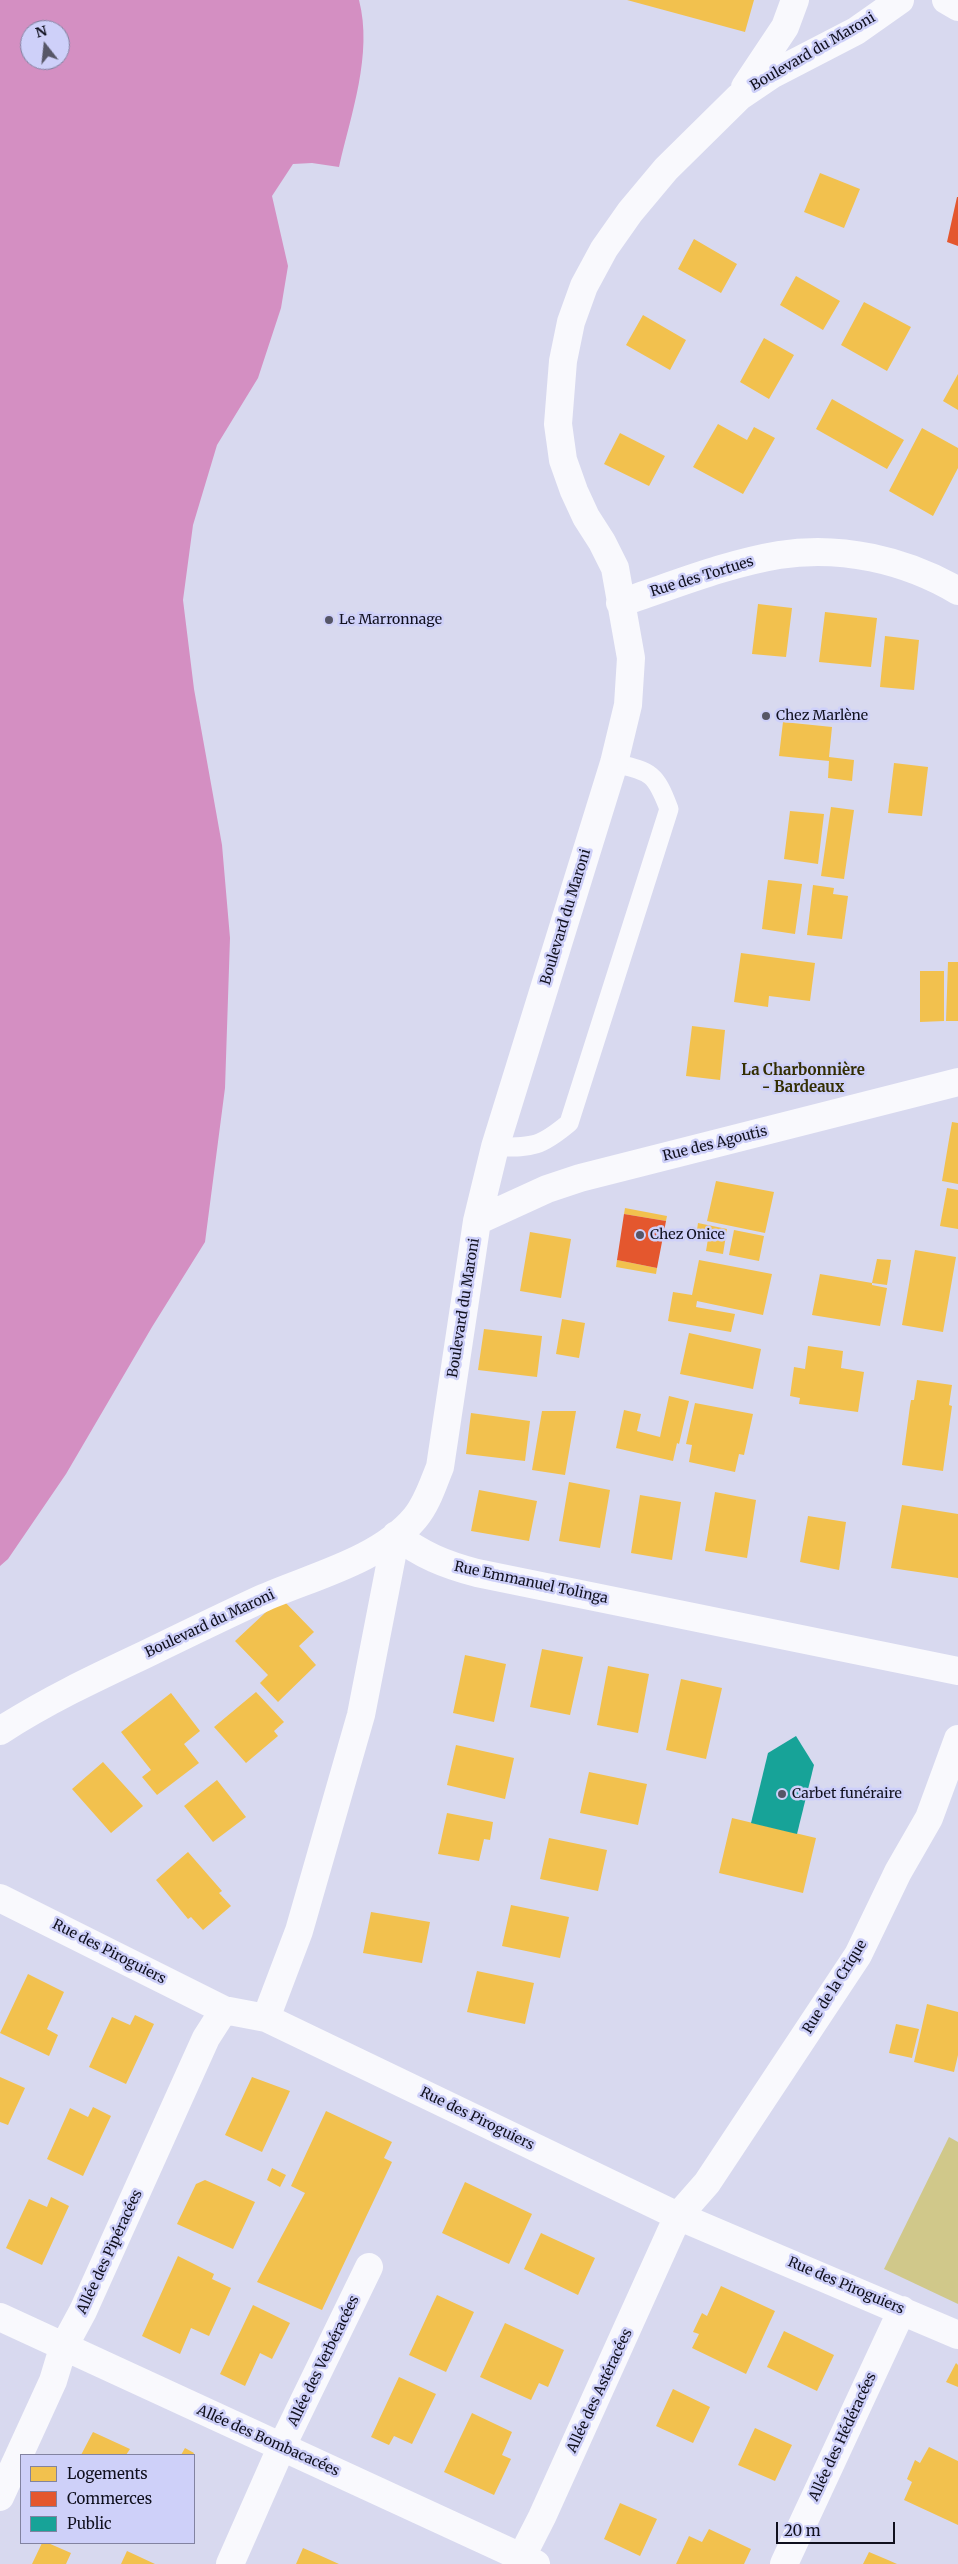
<!DOCTYPE html>
<html>
<head>
<meta charset="utf-8">
<style>
	body { margin:0 }
	#map { position:relative; width:958px; height:2564px; overflow:hidden; background:#d8d9ef; font-family:Merriweather,serif }
	canvas { display:block }
	.legend { position:absolute; left:20px; top:2454px; width:175px; height:90px; box-sizing:border-box; background:#ced0f9; border:1px solid #8283a1; margin:0; padding:6px 9px; list-style:none; font-size:15px; color:#10101e }
	.legend li { display:flex; align-items:center; gap:10px; height:25px }
	.legend b { width:25px; border:1px solid #8283a1 }
	.north { position:absolute; left:20px; top:20px; width:50px; height:50px; box-sizing:border-box; background:#ced0f9; border:1px solid #8283a1; border-radius:50%; rotate:344deg; font-size:14px; font-weight:700; line-height:20px; text-align:center; color:#10101e }
	.north::after { content:''; display:block; margin:auto; width:18px; height:22px; background:#565667; clip-path:polygon(50% 0,100% 100%,50% 72%,0 100%) }
	.scale { position:absolute; left:776px; top:2522px; width:119px; height:22px; box-sizing:border-box; border:2px solid #10101e; border-top:0; padding-left:6px; font-size:15px; line-height:18px; white-space:nowrap; color:#10101e; -webkit-text-stroke:4px #ced0f9; paint-order:stroke }
</style>
</head>
<body>
<div id="map">
<canvas width="958" height="2564"></canvas>
<ul class="legend">
<li><b style="height:14px;background:#f2c14e"></b>Logements</li>
<li><b style="height:14px;background:#e4572e"></b>Commerces</li>
<li><b style="height:14px;background:#17a398"></b>Public</li>
</ul>
<div class="north">N</div>
<div class="scale">20 m</div>
</div>
<script>
const ctx = document.querySelector('canvas').getContext('2d');
ctx.lineJoin = 'round';
function fillPath(path, color) { ctx.fillStyle = color; ctx.fill(path, 'evenodd'); }
function strokePath(path, color, width, dash) { ctx.strokeStyle = color; ctx.lineWidth = width; ctx.lineCap = dash ? 'butt' : 'round'; ctx.setLineDash(dash || []); ctx.stroke(path); }
function write(font, color, halo, rows, align = 'center') {
  ctx.font = font + ' Merriweather,serif'; ctx.lineWidth = 5; ctx.setLineDash([]); ctx.textBaseline = 'middle'; ctx.strokeStyle = halo; ctx.fillStyle = color; for (const [text, x, y, turn = 0] of rows) {
    ctx.save(); ctx.translate(x, y); ctx.rotate((+turn || 0) * Math.PI / 180); ctx.textAlign = isNaN(turn) ? turn : align; if (halo) ctx.strokeText(text, 0, 0); ctx.fillText(text, 0, 0); ctx.restore();
  }
}
const green = new Path2D(`
	M949,2137L958,2142V2304L884,2269Z`);
const water = new Path2D(`
	M0,0H359C373,54 351,114 339,167L312,163L293,164L272,196L288,266L281,308L258,378L217,445L193,525L183,600L194,689L222,845L230,938L225,1088L205,1242L152,1327L66,1474L8,1559L0,1566ZM30,30H60V60H30Z`);
const homes = new Path2D(`
	M627,0H754L745,32Z
	M820,173L860,189L844,228L804,212Z
	M694,239L737,264L721,293L678,269Z
	M796,276L840,301L823,330L780,305Z
	M864,302L911,327L887,371L841,345Z
	M643,315L686,340L670,370L626,345Z
	M764,338L794,355L769,399L740,382Z
	M958,374V410L943,401Z
	M832,399L904,440L887,469L816,429Z
	M718,424L747,440L754,427L775,438L743,494L693,467Z
	M922,428L958,448V468L933,516L889,491Z
	M620,433L665,456L649,486L604,464Z
	M758,604L792,608L786,657L752,654Z
	M825,612L877,618L871,667L819,662Z
	M885,636L919,640L914,690L880,687Z
	M783,722L832,727L829,757L854,760L852,781L828,778L829,761L779,756Z
	M894,763L928,767L922,816L888,813Z
	M831,807L854,810L844,879L821,876Z
	M790,811L824,814L818,864L784,859Z
	M768,880L802,884L795,934L762,929Z
	M813,885L834,888L833,894L848,896L842,939L807,935Z
	M741,953L815,963L810,1001L769,996L768,1007L734,1002Z
	M948,962H958V1021H946Z
	M920,971H944V1021L920,1022Z
	M692,1026L725,1030L720,1080L686,1076Z
	M952,1122L958,1123V1184L942,1181Z
	M716,1181L774,1192L765,1233L707,1221Z
	M947,1188L958,1190V1229L940,1226Z
	M625,1208L667,1216L666,1221L624,1214Z
	M698,1223L727,1229L723,1254L706,1251L708,1239L696,1237Z
	M734,1230L764,1236L759,1261L729,1255Z
	M530,1232L571,1239L561,1298L520,1291Z
	M915,1250L956,1257L943,1332L902,1325Z
	M877,1259L891,1260L887,1285L872,1283Z
	M617,1260L657,1268L656,1274L616,1267Z
	M699,1260L772,1274L763,1315L697,1301L696,1307L735,1314L731,1332L668,1321L673,1292L692,1295Z
	M820,1274L872,1283V1285L887,1288L880,1326L812,1315Z
	M562,1319L585,1323L579,1358L556,1354Z
	M484,1329L542,1336L537,1377L478,1370Z
	M689,1333L761,1349L753,1389L680,1374Z
	M808,1346L843,1351L841,1368L864,1372L858,1412L799,1404L800,1398L790,1396L794,1367L805,1369Z
	M917,1380L952,1385L949,1405L952,1406L943,1471L902,1465L910,1406L911,1400H914Z
	M669,1396L689,1401L679,1444L677,1443L673,1461L616,1448L624,1410L641,1414L637,1431L660,1437Z
	M695,1403L753,1414L744,1455L739,1454L735,1472L689,1462L692,1445L686,1444Z
	M542,1411H576L565,1475L532,1470Z
	M471,1413L530,1421L525,1461L466,1454Z
	M569,1482L610,1490L600,1548L559,1541Z
	M479,1490L537,1501L529,1541L471,1531Z
	M715,1492L756,1500L747,1558L705,1551Z
	M640,1495L681,1502L672,1560L631,1553Z
	M902,1505L958,1514V1578L891,1568Z
	M808,1516L846,1522L839,1570L800,1562Z
	M281,1598L314,1632L299,1646L316,1665L278,1702L260,1683L268,1675L235,1641Z
	M542,1649L583,1657L570,1715L530,1707Z
	M465,1655L506,1664L494,1722L453,1713Z
	M608,1666L649,1674L638,1733L597,1725Z
	M681,1679L722,1688L706,1759L666,1750Z
	M256,1692L284,1722L274,1731L278,1736L246,1763L214,1727Z
	M171,1693L200,1731L184,1744L199,1763L157,1795L142,1777L151,1770L121,1732Z
	M456,1745L514,1758L505,1799L447,1785Z
	M103,1762L143,1806L111,1833L72,1789Z
	M589,1772L647,1784L638,1825L580,1813Z
	M217,1780L246,1817L213,1842L184,1806Z
	M447,1813L493,1822L490,1840L484,1839L479,1861L438,1854Z
	M732,1818L816,1838L803,1893L719,1873Z
	M549,1838L607,1850L598,1891L540,1879Z
	M188,1852L222,1891L219,1893L231,1906L203,1930L191,1917L188,1919L156,1880Z
	M511,1905L569,1917L560,1958L502,1946Z
	M371,1912L430,1922L422,1963L363,1953Z
	M477,1971L534,1983L525,2024L467,2012Z
	M28,1974L64,1992L47,2029L58,2035L49,2056L0,2033Z
	M927,2004L958,2012V2055L954,2072L914,2062Z
	M135,2015L154,2024L126,2084L89,2067L112,2017L130,2025Z
	M896,2024L919,2029L912,2058L889,2053Z
	M0,2077L25,2088L8,2125L0,2122Z
	M252,2077L290,2091L262,2152L225,2135Z
	M93,2107L111,2116L83,2176L47,2159L70,2108L88,2117Z
	M326,2111L392,2142L384,2158L392,2162L322,2310L257,2282L305,2193L291,2186Z
	M272,2168L286,2175L280,2187L267,2180Z
	M205,2180L255,2202L233,2249L177,2224L196,2184Z
	M465,2182L532,2214L509,2264L442,2233Z
	M51,2197L69,2206L42,2265L6,2248L29,2199L47,2207Z
	M541,2233L595,2258L578,2295L524,2269Z
	M178,2256L214,2274L212,2279L231,2288L209,2336L191,2328L180,2354L142,2336Z
	M721,2286L775,2311L746,2374L692,2348L699,2334L693,2332L702,2313L707,2316Z
	M437,2295L474,2312L446,2372L409,2355Z
	M253,2305L290,2323L272,2359L260,2353L245,2386L220,2374Z
	M505,2323L564,2350L548,2387L539,2383L531,2400L480,2377Z
	M784,2331L834,2355L817,2391L767,2367Z
	M956,2363L958,2365V2387L946,2382Z
	M399,2377L436,2394L412,2444L394,2436L389,2445L371,2437Z
	M673,2389L710,2407L693,2443L656,2426Z
	M472,2413L512,2432L502,2455L511,2459L494,2495L444,2472Z
	M755,2428L792,2445L775,2481L738,2465Z
	M93,2432L130,2449L126,2455H81Z
	M929,2447L958,2461V2525L904,2500L912,2482L907,2479L915,2460L920,2463Z
	M185,2448L194,2453L193,2455H181Z
	M620,2503L657,2519L640,2556L604,2539Z
	M709,2529L751,2549L744,2564H676L689,2536L702,2542Z
	M42,2543H48L71,2553L66,2564H32Z
	M303,2548L319,2555L339,2564H296Z
	M127,2551L155,2564H121Z
	M869,2552L888,2560L897,2564H863Z`);
const shops = new Path2D(`
	M957,197H958V246L947,242Z
	M624,1214L666,1221L657,1268L617,1260Z`);
const public = new Path2D(`
	M796,1736L814,1765L797,1834L751,1823L768,1753Z`);
const lane = new Path2D(`
	M495,1147C533,1147 539,1148 569,1123L669,809C655,772 651,772 614,763`);
const street = new Path2D(`
	M745,87L785,27L795,0
	M620,603C672,586 725,564 779,555C840,545 906,560 958,591
	M477,1221L547,1189L580,1178L958,1082
	M0,1731C46,1701 95,1678 144,1655C183,1636 222,1617 261,1599C310,1577 379,1561 415,1518C427,1504 433,1484 440,1467L477,1221L495,1147L614,763L628,705L631,658L615,568L602,542L586,517L574,491L563,460L558,424L563,361L571,322L584,286L604,249L630,212L666,169L739,97L773,74L856,31L900,0
	M0,1898L224,2010L266,2018L678,2216L958,2335
	M266,2018L299,1931L361,1715L396,1535C421,1555 446,1565 477,1573L958,1671
	M0,2317L536,2564
	M0,2497L53,2381L63,2348L83,2311L206,2038L224,2010
	M230,2564L282,2446L369,2267
	M518,2564L542,2517L678,2216L707,2183L858,1955L898,1872L929,1818L958,1739
	M784,2564L902,2310`);
const secondary = new Path2D(`
	M946,0L958,7`);
const markers = [
	[329,620,5,"#565667"],
	[766,716,5,"#565667"],
	[640,1235,5,"#565667"],
	[782,1794,5,"#565667"]
];
const streetNames = [
	["Boulevard du Maroni",813,52,-30],
	["Rue des Tortues",702,577,-17],
	["Boulevard du Maroni",566,917,-73],
	["Rue des Agoutis",715,1144,-14],
	["Boulevard du Maroni",464,1308,-81],
	["Rue Emmanuel Tolinga",531,1583,12],
	["Boulevard du Maroni",210,1624,-25],
	["Rue des Piroguiers",109,1952,27],
	["Rue de la Crique",835,1987,-58],
	["Rue des Piroguiers",477,2119,26],
	["Allée des Pipéracées",110,2252,-65],
	["Rue des Piroguiers",846,2286,23],
	["Allée des Verbéracées",324,2361,-64],
	["Allée des Astéracées",600,2391,-65],
	["Allée des Hédéracées",843,2437,-65],
	["Allée des Bombacacées",268,2441,24]
];
const poiNames = [
	["Le Marronnage",339,620],
	["Chez Marlène",776,716],
	["Chez Onice",650,1235],
	["Carbet funéraire",792,1794]
];
const neighbourhoodNames = [
	["La Charbonnière",803,1071],
	["- Bardeaux",803,1088]
];
fillPath(green, '#d0c88a');
fillPath(water, '#d48fc2');
fillPath(homes, '#f2c14e');
fillPath(shops, '#e4572e');
fillPath(public, '#17a398');
strokePath(lane, '#f9f9fd', 19);
strokePath(street, '#f9f9fd', 28);
strokePath(secondary, '#f9f9fd', 28);
for (const [x, y, r, color] of markers) { const dot = new Path2D(); dot.arc(x, y, r, 0, 2 * Math.PI); ctx.fillStyle = color; ctx.fill(dot); strokePath(dot, '#ced0f9', 2); }
write('14px', '#10101e', '#ced0f9', streetNames);
write('14px', '#10101e', '#ced0f9', poiNames, 'left');
write('bold 15px', '#332e02', '#ced0f9', neighbourhoodNames);
</script>
</body>
</html>
